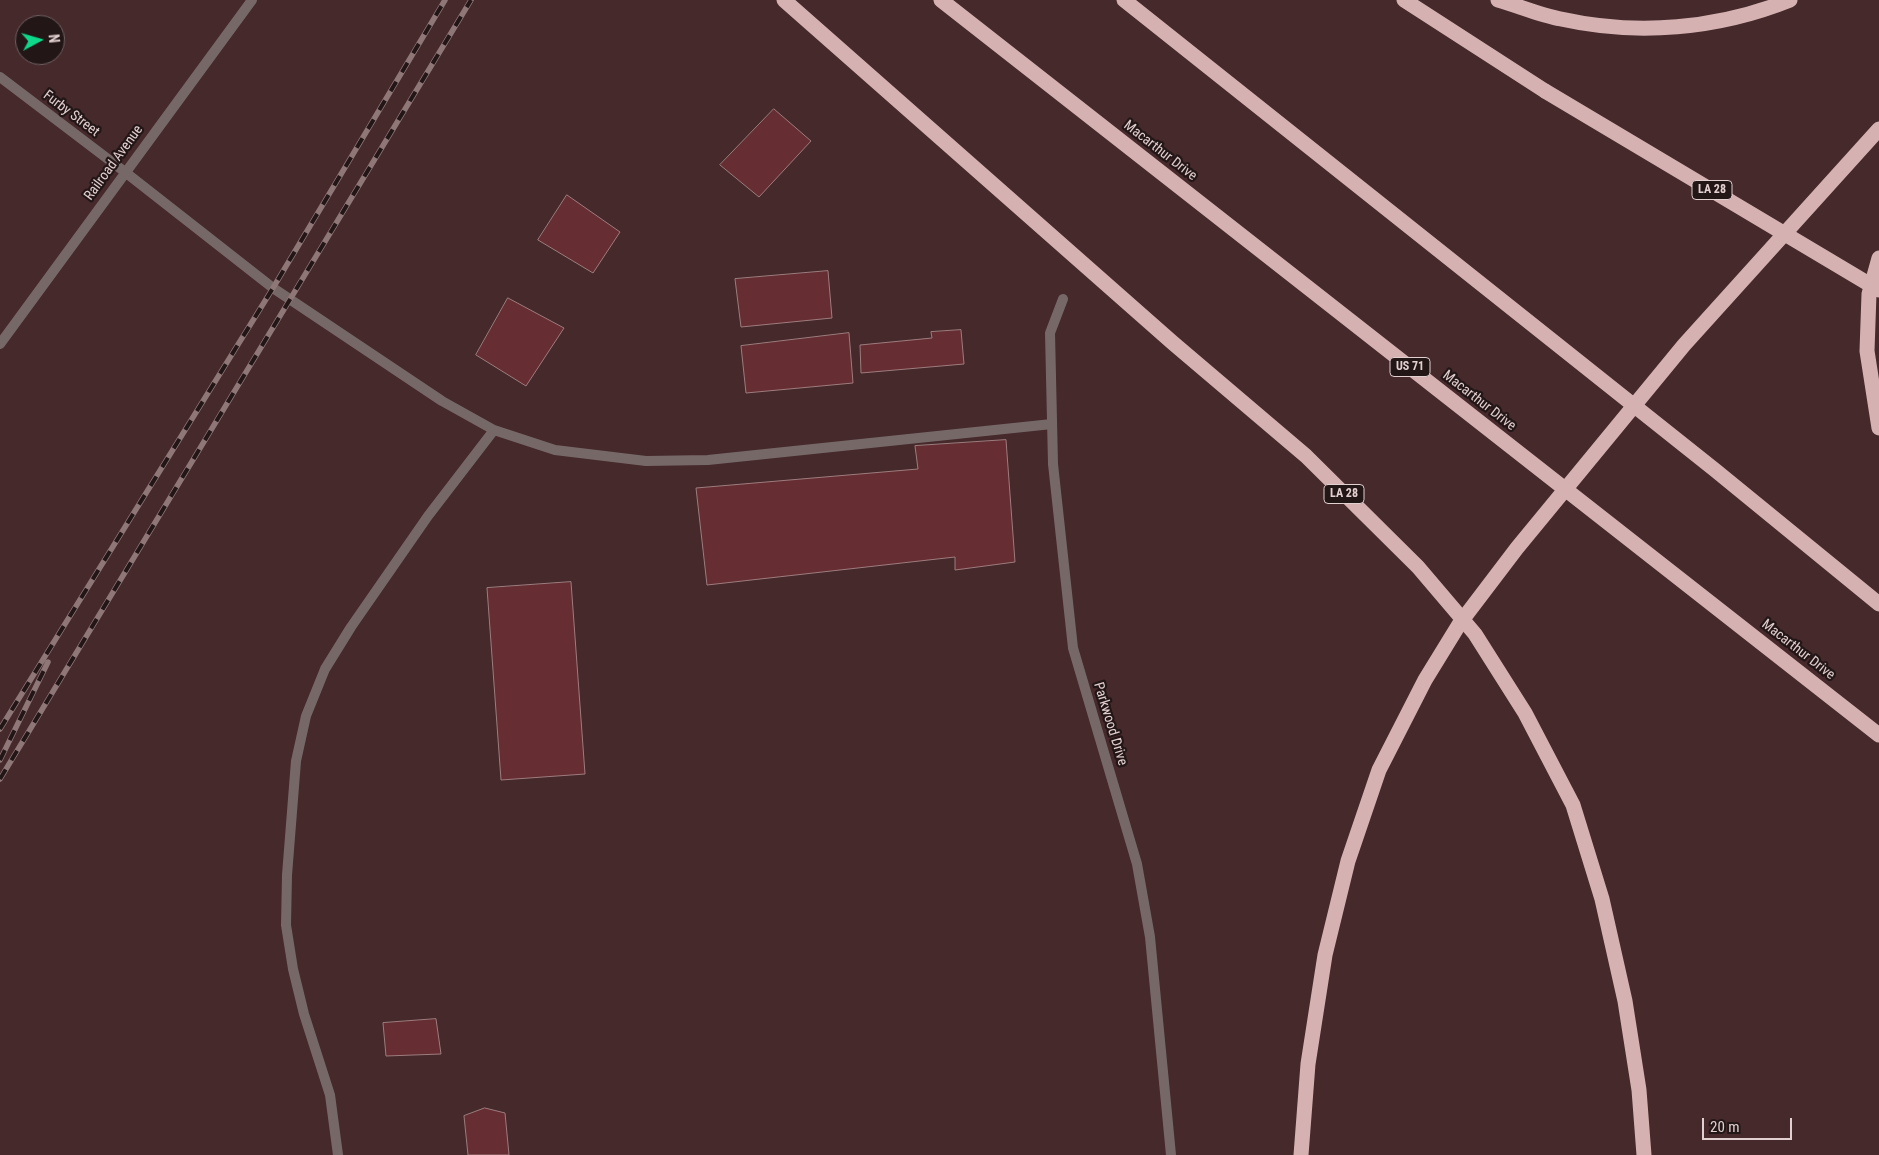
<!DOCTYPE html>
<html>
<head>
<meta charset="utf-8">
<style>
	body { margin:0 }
	#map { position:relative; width:1879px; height:1155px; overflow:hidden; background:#45292b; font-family:"Roboto Condensed",sans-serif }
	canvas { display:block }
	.north { position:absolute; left:15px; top:15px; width:50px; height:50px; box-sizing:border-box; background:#231617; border:1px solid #6f6061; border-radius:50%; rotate:84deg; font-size:14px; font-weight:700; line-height:20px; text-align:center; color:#e2cfcf }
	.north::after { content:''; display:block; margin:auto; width:18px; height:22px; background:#0ed98a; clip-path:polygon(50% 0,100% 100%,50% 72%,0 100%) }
	.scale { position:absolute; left:1702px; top:1118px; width:90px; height:22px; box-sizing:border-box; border:2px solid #e2cfcf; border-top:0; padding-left:6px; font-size:15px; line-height:18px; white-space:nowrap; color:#e2cfcf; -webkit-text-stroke:4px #231617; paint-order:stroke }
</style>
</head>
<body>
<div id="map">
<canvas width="1879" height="1155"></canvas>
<div class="north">N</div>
<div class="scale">20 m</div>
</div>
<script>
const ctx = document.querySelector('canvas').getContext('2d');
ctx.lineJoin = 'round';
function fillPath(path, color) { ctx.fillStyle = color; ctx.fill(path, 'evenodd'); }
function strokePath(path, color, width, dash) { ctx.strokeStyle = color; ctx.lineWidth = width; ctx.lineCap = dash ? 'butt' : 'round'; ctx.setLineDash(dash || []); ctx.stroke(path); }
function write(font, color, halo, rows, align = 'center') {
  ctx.font = font + ' "Roboto Condensed",sans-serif'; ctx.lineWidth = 4.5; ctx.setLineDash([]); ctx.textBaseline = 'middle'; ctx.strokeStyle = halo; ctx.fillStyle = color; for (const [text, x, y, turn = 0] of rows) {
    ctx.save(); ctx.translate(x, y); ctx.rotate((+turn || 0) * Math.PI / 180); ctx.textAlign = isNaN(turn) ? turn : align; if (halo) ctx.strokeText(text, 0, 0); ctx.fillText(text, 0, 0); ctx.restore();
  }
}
const building = new Path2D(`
	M774,109L811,141L759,197L720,165Z
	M567,195L620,232L593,273L538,240Z
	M828,271L832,318L741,327L735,279Z
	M508,298L564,328L526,386L476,355Z
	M961,330L964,364L861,373L860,345L932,338L931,332Z
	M849,333L853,383L746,393L741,346Z
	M1006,440L1015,562L955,570V557L707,585L696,488L918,469L915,446Z
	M571,582L585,774L501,780L487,588Z
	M436,1019L441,1054L386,1056L383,1023Z
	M485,1108L505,1113L509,1155H468L464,1116Z`);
const lane = new Path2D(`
	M125,172L273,288L442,401L494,430L555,450L646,461L708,460L1052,424
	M338,1155L330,1095L304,1014L293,969L286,925L287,875L296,761L306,716L325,669L351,627L428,516L494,430`);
const street = new Path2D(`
	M0,77L125,172
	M1063,299L1050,333L1053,464L1073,648L1137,864L1150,937L1171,1155
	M0,344L252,0`);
const highway = new Path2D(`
	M1404,0L1545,91
	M1498,0C1519,6 1540,15 1561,19C1637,36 1718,29 1790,0
	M1879,258L1869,294L1867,351L1879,428
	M1301,1155L1308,1064L1325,955L1348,861L1379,770L1425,680L1460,623L1517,548L1684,345L1879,129`);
const rail = new Path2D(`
	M0,729L273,288L445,0
	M0,760L48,662
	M0,779L471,0`);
const highwayBridge = new Path2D(`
	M784,0L1173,343L1306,456L1418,567L1475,634L1525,713L1573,805L1602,899L1625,1001L1639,1090L1644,1155
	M941,0L1879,735
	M1124,0L1715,470L1879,604
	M1545,91L1879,290`);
const shields = [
	[1712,190,40],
	[1410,367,40],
	[1344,494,40]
];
const shieldNames = [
	["LA 28",1712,190],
	["US 71",1410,367],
	["LA 28",1344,494]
];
const streetNames = [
	["Furby Street",71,114,37],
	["Macarthur Drive",1160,151,38],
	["Railroad Avenue",114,163,-54],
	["Macarthur Drive",1479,401,38],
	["Macarthur Drive",1798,650,38],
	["Parkwood Drive",1110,724,73]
];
fillPath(building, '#662e33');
strokePath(building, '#9e7c7e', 1);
strokePath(lane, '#776868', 10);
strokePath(street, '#776868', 10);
strokePath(highway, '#d5b1b2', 15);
strokePath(rail, '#8f7778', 5.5);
strokePath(rail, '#231617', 4, [11]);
strokePath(highwayBridge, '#d5b1b2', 15);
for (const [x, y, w] of shields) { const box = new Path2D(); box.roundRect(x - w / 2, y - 9.5, w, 19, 4); ctx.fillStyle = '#231617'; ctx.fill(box); strokePath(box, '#e2cfcf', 1); }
write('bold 12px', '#e2cfcf', null, shieldNames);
write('14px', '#e2cfcf', '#231617', streetNames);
</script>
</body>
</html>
